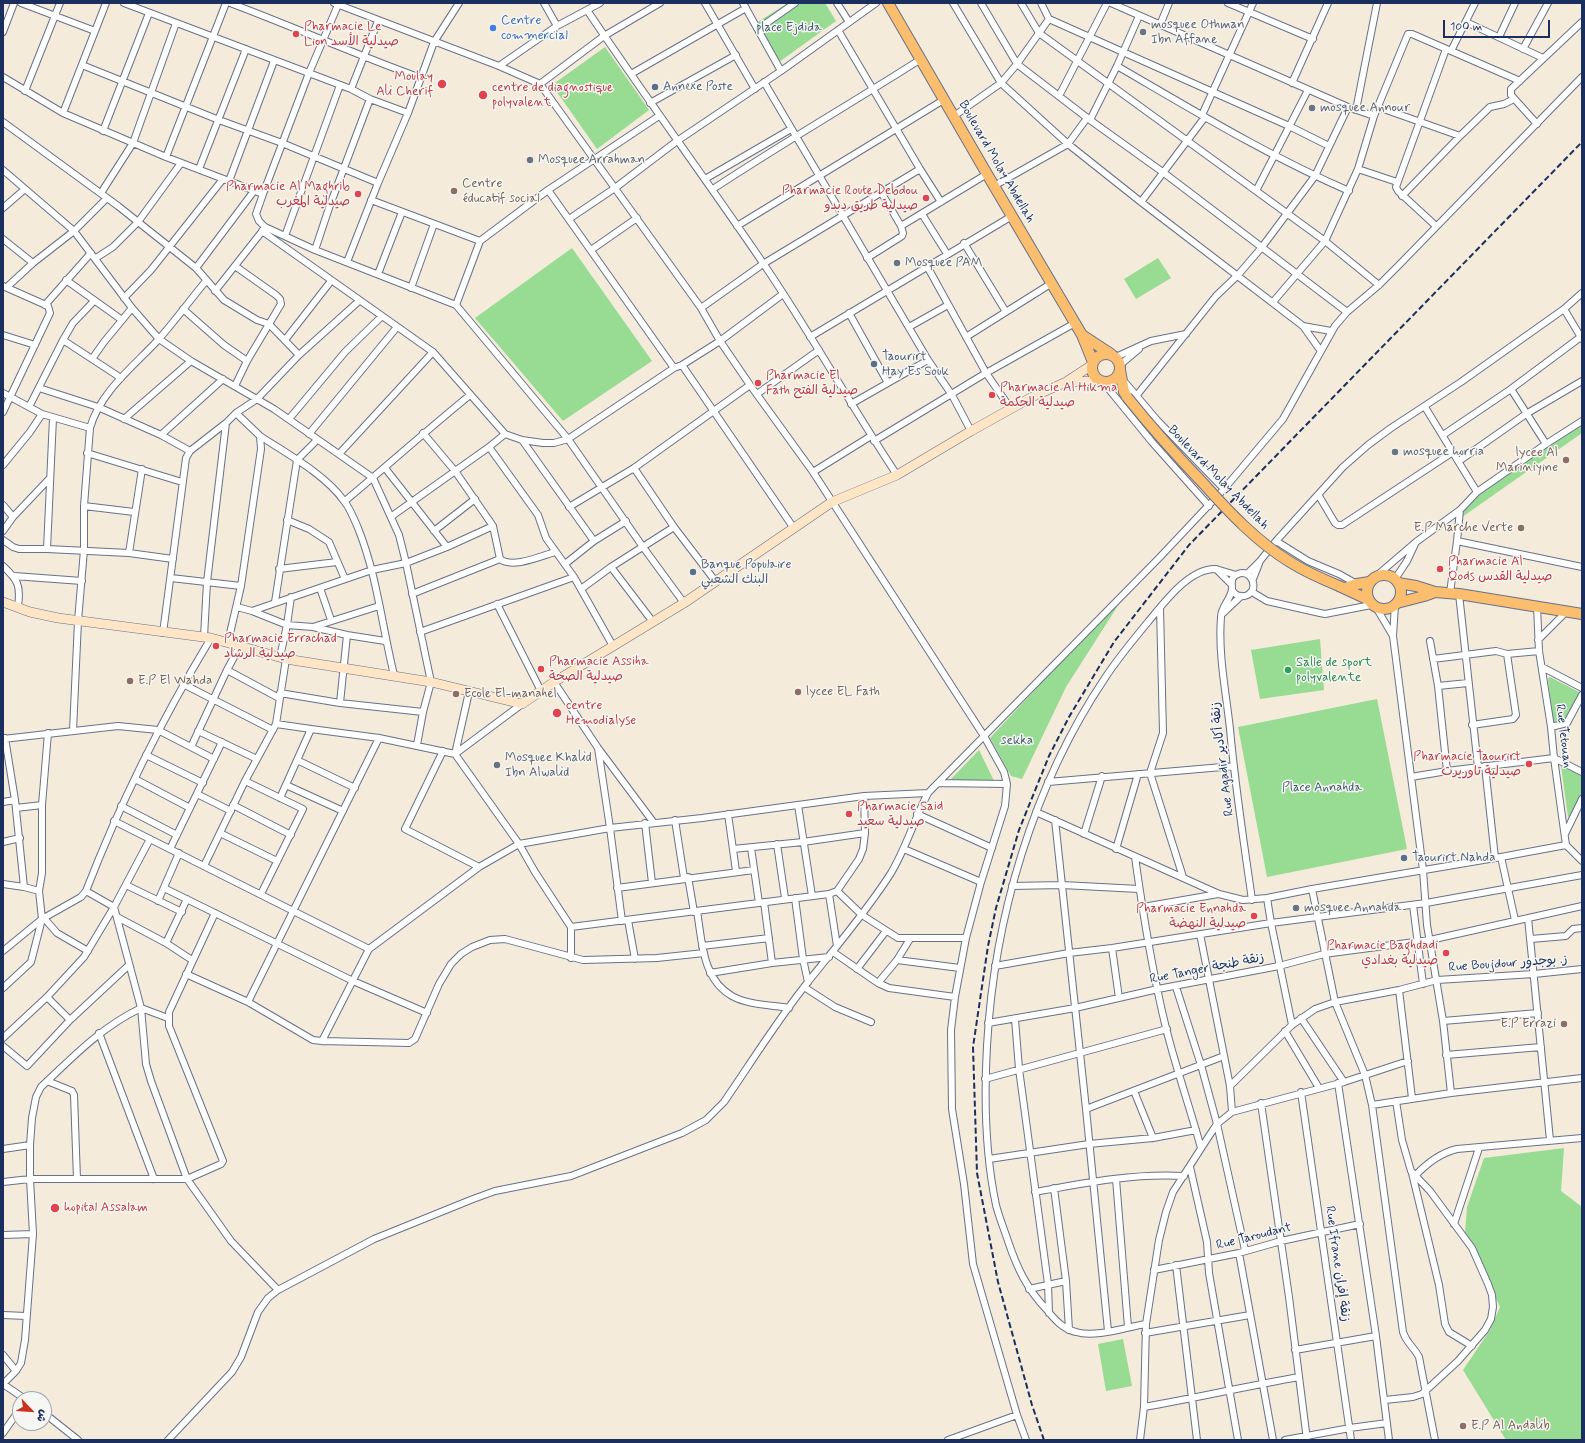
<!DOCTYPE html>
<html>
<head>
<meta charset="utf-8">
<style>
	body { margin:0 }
	#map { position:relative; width:1585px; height:1443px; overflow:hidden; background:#f4ebdb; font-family:Mynerve,"Playpen Sans Arabic",sans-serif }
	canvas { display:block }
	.frame { position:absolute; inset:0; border:4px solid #1b2f5e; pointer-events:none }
	.north { position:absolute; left:12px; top:1391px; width:40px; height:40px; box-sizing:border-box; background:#f6f6f2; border:1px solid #9ea6b7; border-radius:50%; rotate:115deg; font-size:11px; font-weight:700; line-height:16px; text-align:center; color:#1b2f5e }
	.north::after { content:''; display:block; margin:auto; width:14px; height:18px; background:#c8321e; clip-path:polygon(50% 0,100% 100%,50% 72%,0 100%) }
	.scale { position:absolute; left:1443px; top:20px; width:107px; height:18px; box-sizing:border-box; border:2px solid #1b2f5e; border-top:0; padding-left:5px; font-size:12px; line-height:14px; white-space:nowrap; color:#1b2f5e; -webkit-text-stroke:3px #f6f6f2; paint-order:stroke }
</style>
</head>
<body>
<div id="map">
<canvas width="1585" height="1443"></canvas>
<div class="frame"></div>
<div class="north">ش</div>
<div class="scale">100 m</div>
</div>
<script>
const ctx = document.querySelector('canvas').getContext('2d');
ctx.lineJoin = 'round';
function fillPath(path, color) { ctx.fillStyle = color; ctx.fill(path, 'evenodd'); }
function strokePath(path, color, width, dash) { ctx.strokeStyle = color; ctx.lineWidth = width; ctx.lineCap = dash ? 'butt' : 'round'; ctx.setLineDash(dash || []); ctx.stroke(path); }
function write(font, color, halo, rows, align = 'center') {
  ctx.font = font + ' Mynerve,"Playpen Sans Arabic",sans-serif'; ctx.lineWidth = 3; ctx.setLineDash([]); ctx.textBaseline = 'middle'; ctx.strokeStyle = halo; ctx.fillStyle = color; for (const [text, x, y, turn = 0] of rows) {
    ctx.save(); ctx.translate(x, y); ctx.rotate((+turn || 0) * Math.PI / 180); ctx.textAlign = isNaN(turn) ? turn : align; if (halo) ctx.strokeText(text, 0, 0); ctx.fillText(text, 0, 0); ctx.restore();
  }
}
const green = new Path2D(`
	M788,3H825L836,21L779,62L756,23Z
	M605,47L649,110L597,149L552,85Z
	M572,248L652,361L563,421L475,318Z
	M1158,258L1171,278L1136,299L1124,279Z
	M1582,422V433L1455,522L1457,509L1460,505Z
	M1117,602L1119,604L1066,687L1022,779L1011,776L990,738Z
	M1320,639L1324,690L1260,699L1251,650Z
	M1550,677L1581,693L1567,723H1553L1548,678Z
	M1377,699L1407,849L1267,877L1238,727Z
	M979,750L995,783L952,781L951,779Z
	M1561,766L1582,775V794L1571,816L1568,817Z
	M1564,1148L1561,1191L1582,1207V1440H1506L1463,1370L1490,1330L1500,1307L1465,1233L1467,1207L1484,1158Z
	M1123,1339L1132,1386L1106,1391L1098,1344Z`);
const street = new Path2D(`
	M21,3L95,31
	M124,3L351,89L370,99L408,113
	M230,3C294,27 357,55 421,78
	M334,3L499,66L540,84L701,308L720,341L750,385L813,472L984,736L1004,772L1007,784L1005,806L981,882L966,938L955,997L951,1030L952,1109L964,1184L973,1264L1017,1415L1026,1440
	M544,3L557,26
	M705,3L755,89
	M743,3L781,71
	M837,3L849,22
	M953,3L1001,83L1068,144L1141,202L1303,326L1320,350
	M981,3L1017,64L1090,120L1164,173L1347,312
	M1021,3L1039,33L1325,241L1379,285
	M1041,3L1049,19L1289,126L1329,146
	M1111,3L1348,107L1374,116
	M1228,3L1313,39
	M587,10C644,95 705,178 763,263C810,332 851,406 897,475
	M1466,22L1543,58
	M1160,25L1169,3
	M758,29L795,3
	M838,30L920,169L941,202
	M3,32L14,3
	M1499,37L1515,3
	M1523,49L1548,3
	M1451,51L1475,3
	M82,65L219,120L282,143L378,183
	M499,66L557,26L600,3
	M1117,66C1193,110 1268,156 1349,191
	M631,74L746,8
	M3,77L63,113L166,157L263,194L256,214L259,221L265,227L315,250L456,305L568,439L643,547L684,603
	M764,82L928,360L952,395L971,431
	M1292,83L1328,3
	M540,84L604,36L660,3
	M351,89L378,21
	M25,91L60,3
	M1059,96L1107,3
	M650,103L736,55
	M1378,107L1460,136
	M1356,110L1377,3
	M63,113L106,3
	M1202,115L1253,3
	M954,116L1001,83L1017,64L1049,19
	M1090,120L1117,66L1139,16
	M3,122L118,206L196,268L224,300L257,320L269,324L299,355
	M1537,124L1511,95V89L1582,22
	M103,131L149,13
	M166,157L226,3
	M199,169L246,49
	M1358,169L1397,182
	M3,170L74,231L132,308L159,339L191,361L274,409L373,478L399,535L406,563L447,547L493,526
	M705,179L791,129
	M229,181L274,61
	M994,186L1068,144L1087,118
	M713,189C781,144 852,103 921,59
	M548,190L674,368L682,365L720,341L783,294
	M1256,191L1308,90
	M881,192L901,226
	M101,193L133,143L176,23
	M263,194L309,73L338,5
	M1402,196L1460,136L1490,107L1504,104L1514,99
	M371,200L480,241
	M1141,202L1205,117
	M3,208L25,189
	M922,214L947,254
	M569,219L615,188L677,141L781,71L876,3
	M737,226L945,99
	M1436,226L1398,191L1396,187L1446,49
	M262,231L433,352L505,434L522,440L543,443H554L568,439L674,368
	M285,236L340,85
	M3,239L33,263
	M964,243L1006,312
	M315,250L330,205L370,99
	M591,250L637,218
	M96,258L113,247L138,222L181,163
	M867,258L902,236L903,233L901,226L987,174
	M347,262L378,183L408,113L434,42L459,3
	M927,266L986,373L1011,409
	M196,268L254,191
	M378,274L402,212
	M66,280L122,320
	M3,286L48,306L50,313L3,412
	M7,287L33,263L74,231L107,198
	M411,288L434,224
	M215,291L264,229
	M124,298L151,270L223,179
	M1273,302L1325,241L1358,169L1374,116L1408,34H1412L1520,81
	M45,305L91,253
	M456,305L480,241L548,190L659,116
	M701,308L763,264L920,169
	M183,309L224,345L247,361
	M1564,309L1582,339
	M849,313L888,383
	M1303,326L1331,331
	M909,327L948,305
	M3,335L35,345
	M810,337L1012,216
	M966,337L1052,283
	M63,340L121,378
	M285,340L331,281
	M1116,357L1151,341L1186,334
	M92,359L104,342L132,308
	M682,365L793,527
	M1120,365L1139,349
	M1123,380L1157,420L1224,489
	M1103,382L1152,442L1209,506
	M235,386L247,361L281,304L280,299L276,295L235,266
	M39,388L98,407L161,435L190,451
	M1511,389L1546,444
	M3,393L42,414L90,428
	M757,394L819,350
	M1137,395L1216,296L1238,275L1262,247L1315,176L1348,107
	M851,404L928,360
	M29,407L63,340L73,323L94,301
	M1425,407L1477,492
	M124,419L191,361
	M289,419L345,352L382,316
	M423,433L455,471L493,526L500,559C512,569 541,556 555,552
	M309,434L397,327
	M161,435L223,379
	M1443,435L1511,389L1582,336
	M260,436C286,453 326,475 344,501C350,508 354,519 358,528C377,575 382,626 394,675
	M522,440L594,541
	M874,441L986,373L1075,323
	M489,447L538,515L546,538L574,577L613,646
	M87,453L182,482
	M339,454L433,352
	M1459,461L1526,414L1582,381
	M3,465L30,432L42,414
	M385,468L447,547
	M634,468L674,527L716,582
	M813,472L871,436
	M1319,496L1335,523L1338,525H1342L1453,452
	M345,501C387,466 427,430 470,395
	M3,505L13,517
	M84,506L134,512
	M569,507L634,468L750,385
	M392,516L489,447L505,434
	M287,520L309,529L329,542L345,579
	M3,531L13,517L49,479
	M434,531L475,499
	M3,540L13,547L19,549H47L129,553L173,559
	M1276,541L1308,561L1339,574L1357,584
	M1457,541L1582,567
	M47,549L53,418
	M129,553L142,469
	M1260,561L1276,541L1343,467L1368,445L1391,428L1461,382L1564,309L1582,293
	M565,564L594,541L626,521
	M3,566C18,580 21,586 18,606
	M611,567L653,622
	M279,569L337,562
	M1247,574L1260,561L1253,579
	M14,576L82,581
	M171,578L241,586
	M1374,578L1416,542L1460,510L1477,492L1546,444L1582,421
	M1395,579L1407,561L1415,544
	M1231,584L1216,569L1236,575
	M320,588L331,620
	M581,589L611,567L674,527
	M1232,590C1237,598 1248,599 1253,589C1255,580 1248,570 1238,574C1230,577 1232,583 1232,589C1231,599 1221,607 1221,617C1218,654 1226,692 1230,729C1235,786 1244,843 1252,900
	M1252,592L1267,601L1320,613L1325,614L1371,605
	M1450,593L1457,541L1460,510
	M412,594L500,559
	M1459,594L1478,767
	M275,602L297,460L317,440
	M497,604L541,691
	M1395,605L1393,636L1423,870L1427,925L1443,1021L1451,1093
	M1537,606L1539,651L1551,727L1554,758L1566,845L1582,861
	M237,607L252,611L287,625L313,627L347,635L385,641
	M1160,608L1163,733L1150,773L1183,877
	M1377,609L1393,636
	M252,611L372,570L406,563L431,682L423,712L417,745
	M1222,614L1241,596
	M313,627L379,606
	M420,632L574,577
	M163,633L186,458L190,451L226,423L236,413L257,399L299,355L359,301
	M204,637L207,582L226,423
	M1538,640L1567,611
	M1430,641L1438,686L1447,771
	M228,642L241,586L261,449L260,436L236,413
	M280,657L287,625L291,597
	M1433,659L1496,651L1507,654L1539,651
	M1542,667L1582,688
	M227,670L279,698
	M554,682L598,748L654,823
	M183,684L273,730
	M1438,686L1468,683
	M469,692L455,754L519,844L535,872L571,927V958
	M280,693L340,703L423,712
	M340,703L347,635
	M276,724L286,659
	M1472,725L1513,719L1516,715L1507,654
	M1551,727L1567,723L1582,695
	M73,731L78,621L84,550V506L90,428C100,392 133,367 158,340C175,321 190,300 206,281
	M198,731L257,759
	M5,738L15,800L24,887
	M3,739L118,726L158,730L214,759
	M191,747L227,670L240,646
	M598,748L610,828L622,921
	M443,751L405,829L479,867
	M146,755L203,783
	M297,760L355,788
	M1485,766L1495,858
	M1411,777L1447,771L1554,758L1582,772
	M135,779L190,808
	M245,781L303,809L261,894
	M1048,782L1234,766
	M938,783L1007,784
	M286,785L343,811
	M197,794L231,811
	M280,798L311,729
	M3,802L15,800
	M233,805L291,835
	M798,805L812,896
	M121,806L177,835
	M16,808L42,805
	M1036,812L1219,894L1243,900L1267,898L1312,889L1501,857L1566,845
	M728,814L736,871
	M917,814L992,848
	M675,820L684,878
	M1055,820L1086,1109L1108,1331
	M114,821L369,949
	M645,823L652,883
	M220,833L277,861
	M1084,834L1102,776
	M1565,834L1582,799
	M3,842L20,838
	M777,844L785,898
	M751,848L759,903
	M170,849L222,742
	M733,849L803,842L865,833
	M904,849L981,882
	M1116,849L1138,774
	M1135,857C1143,914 1152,971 1166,1028C1176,1068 1190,1108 1201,1148
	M1501,857L1515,920
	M204,866L245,781L276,724L311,729L379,738L455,754L522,704
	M688,877L694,912
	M3,884L24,887L39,891
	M126,885L182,912
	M1012,886L1062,885L1139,889
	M164,888L353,981L427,1013
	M617,888L754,870
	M1312,889L1335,1002L1365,1075L1372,1105L1403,1332C1407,1344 1414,1347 1419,1357L1435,1440
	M86,891L114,907L141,1008L146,1064L151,1081L187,1179L231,1241L278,1290
	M837,891L862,915L898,938H966
	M829,894L837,946
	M795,898L803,959L808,982
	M1267,898L1271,923L1292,1025
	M158,901L179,853
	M764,902L772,963
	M1413,905L1423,984
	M1143,907L1218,894
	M697,911C702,941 702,979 732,996C748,1005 771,1005 789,1008
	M117,917L166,943L192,960
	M44,918L57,933L88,951
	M1528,918L1550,1140
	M628,920L635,959
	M571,927L829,894L837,891L859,859L863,849L865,833L864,796
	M1200,934L1230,1086L1232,1112
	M1531,939L1566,936L1573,929L1582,928
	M166,943L187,899
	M702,946L769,938
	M1112,948L1119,998
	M3,951L42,919L81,897L86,891C120,803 162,719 211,638
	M833,952L878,983L889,988L955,997
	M897,960L960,968
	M995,966L1069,953L1112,948L1271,923L1426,903L1582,875
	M857,969L886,931
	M710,973L772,963L829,957
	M186,974L248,1002L313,1040L322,1041L409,1043L415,1039L439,984L451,964L461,954L472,947L490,940L505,939L583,960L657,958L704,953
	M878,983L897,960L910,939
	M804,987L835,1007L871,1022
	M1176,987L1201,1065L1217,1124L1245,1250
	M3,988L31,962L42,919L39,891L42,873V805L48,733
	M1399,990L1412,1098
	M47,997L70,1020
	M248,1002L379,738
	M1301,1018L1344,1082
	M1015,1019L1019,1069L1048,1284L1049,1313
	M1443,1021L1538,1013
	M988,1023L1075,1008L1158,989L1279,966L1324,954L1430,940L1582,906
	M1285,1031L1319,1088
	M99,1033L154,1179
	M3,1038L47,997L84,957L114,907L150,839
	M322,1041L369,949L479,867L519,844L610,828L702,818L864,796L928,793
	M3,1046L27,1066L70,1020L129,965
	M1446,1055L1541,1047
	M985,1079L1167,1029
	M47,1081L72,1091L74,1095L77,1179
	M1338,1083L1376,1336L1389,1440
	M1230,1086L1292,1025L1315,1009L1335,1002L1399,990L1437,980L1534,974L1582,969
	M1134,1091L1153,1138
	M1301,1092L1351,1440
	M1261,1103L1289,1297L1307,1440
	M1372,1105L1451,1093L1582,1078
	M1086,1109L1224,1056
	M3,1149L30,1145
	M989,1159L1089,1144L1153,1138L1196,1130
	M1190,1167L1207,1242L1209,1273L1238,1440
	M1412,1173L1439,1285L1445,1324L1449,1332L1472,1346
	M1415,1176C1427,1163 1440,1153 1457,1149L1582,1138
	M1116,1179L1128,1327
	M3,1182L30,1179H187L221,1164L223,1161L169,1026V1012L215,913
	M1054,1188L1066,1281L1069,1330
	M1035,1192C1084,1183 1134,1173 1184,1176
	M1454,1224L1479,1148
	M3,1235L33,1234
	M1239,1253L1273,1440
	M1176,1265L1197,1440
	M1154,1270L1239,1253L1281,1241L1360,1224
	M1029,1289L1066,1281
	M3,1315L26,1316
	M1146,1324C1126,1327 1096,1338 1076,1332C1063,1329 1055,1320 1047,1310C1027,1289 1017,1268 1008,1241C1004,1229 999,1217 996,1205C985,1153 984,1099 987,1046C994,918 1033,785 1105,678C1118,658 1133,640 1148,622C1164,603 1189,568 1216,569
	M1145,1333L1250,1315
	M1295,1350L1376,1336
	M3,1355L16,1371
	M3,1384L16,1371L21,1363L25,1340L33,1234L30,1179V1145L32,1118L36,1097L41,1087C74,1056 100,1028 141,1008L168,1018
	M3,1384L25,1399
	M1385,1400L1413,1397L1422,1394L1458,1361L1485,1330L1491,1319L1493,1307L1492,1295L1488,1284L1472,1248L1430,1191L1411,1171L1402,1140L1396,1101
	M1144,1407C1196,1398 1247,1386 1299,1377
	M44,1413L78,1440
	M3,1433L20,1409
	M168,1440L232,1372L241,1357L258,1312L268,1298L278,1290L374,1239L473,1199L495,1191L571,1176L682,1133L706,1120L724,1102C750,1064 775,1024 804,987C833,950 865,914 891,873C906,848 914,820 928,793L1160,557L1224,489L1283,419L1335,326L1347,312L1379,285L1399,265L1582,77
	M948,1440L1017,1415
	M1140,1440L1144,1407L1146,1324L1159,1240L1166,1212L1173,1192L1209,1136L1217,1124L1232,1112L1344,1082L1408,1061
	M1285,1440L1350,1428L1387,1423`);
const secondary = new Path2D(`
	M1067,382L1100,381
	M3,602L30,612L58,618L211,638L286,659L431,682L522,704L554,682L684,603L832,502L897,475L971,431L1032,397L1066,382L1092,365`);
const primary = new Path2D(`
	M888,3L987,174L1082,335L1093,362
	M1082,335L1111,354
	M1092 368a14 14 0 1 1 28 0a14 14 0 1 1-28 0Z
	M1120,370L1124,392L1127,397
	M1367 592a17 17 0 1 1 34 0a17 17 0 1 1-34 0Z
	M1398,583L1416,586L1435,592L1459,594L1582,614
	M1339,586L1367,599
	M1345,588L1357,584L1369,582
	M1397,603L1424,596L1435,592`);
const rail = new Path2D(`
	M1044,1440L1032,1405L998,1282L977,1173L973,1047L988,946L996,908L1019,830L1049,756L1069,717L1114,642L1189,545L1582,142`);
const primaryBridge = new Path2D(`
	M1127,397C1151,427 1176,455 1203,483C1229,512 1256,541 1290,562C1306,572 1322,579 1339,586`);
const markers = [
	[493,28,4,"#3f7fe0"],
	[1143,32,4,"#6b7280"],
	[296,34,4,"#e0444e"],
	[442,84,5,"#e0444e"],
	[655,87,4,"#5c6f8a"],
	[483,95,5,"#e0444e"],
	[1312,108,4,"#6b7280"],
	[530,160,4,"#6b7280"],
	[454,191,4,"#8d6e63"],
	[358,194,4,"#e0444e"],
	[926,198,4,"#e0444e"],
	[897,263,4,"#6b7280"],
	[874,364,4,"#5c6f8a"],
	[758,383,4,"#e0444e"],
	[992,395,4,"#e0444e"],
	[1395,452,4,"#6b7280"],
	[1566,460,4,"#8d6e63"],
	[1521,528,4,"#8d6e63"],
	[1440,569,4,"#e0444e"],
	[693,572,4,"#5c6f8a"],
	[216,646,4,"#e0444e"],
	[541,669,4,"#e0444e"],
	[1288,670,4,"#2e9e5b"],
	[130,681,4,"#8d6e63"],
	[798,692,4,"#8d6e63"],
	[456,694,4,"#8d6e63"],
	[557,713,5,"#e0444e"],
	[1529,764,4,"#e0444e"],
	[497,765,4,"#6b7280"],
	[849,814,4,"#e0444e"],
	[1404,858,4,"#5c6f8a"],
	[1296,908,4,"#6b7280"],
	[1254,916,4,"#e0444e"],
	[1446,953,4,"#e0444e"],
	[1564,1024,4,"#8d6e63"],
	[55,1208,5,"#e0444e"],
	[1463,1426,4,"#8d6e63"]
];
const shopNames = [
	["Centre",501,21],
	["commercial",501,36]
];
const worshipNames = [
	["mosquee Othman",1151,25],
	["Ibn Affane",1151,40],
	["mosquee Annour",1320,108],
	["Mosquee Arrahman",538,160],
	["Mosquee PAM",905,263],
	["mosquee horria",1403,452],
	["Mosquee Khalid",505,758],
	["Ibn Alwalid",505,773],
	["mosquee Annahda",1304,908]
];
const healthNames = [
	["Pharmacie Le",304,27],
	["Lion صيدلية الأسد",304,42],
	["Moulay",433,77,"right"],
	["Ali Cherif",433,92,"right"],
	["centre de diagnostique",492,88],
	["polyvalent",492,103],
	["Pharmacie Al Maghrib",350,187,"right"],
	["صيدلية المغرب",350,202,"right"],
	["Pharmacie Route Debdou",918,191,"right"],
	["صيدلية طريق دبدو",918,206,"right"],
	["Pharmacie El",766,376],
	["Fath صيدلية الفتح",766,391],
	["Pharmacie Al Hikma",1000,388],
	["صيدلية الحكمة",1000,403],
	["Pharmacie Al",1448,562],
	["Qods صيدلية القدس",1448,577],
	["Pharmacie Errachad",224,639],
	["صيدلية الرشاد",224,654],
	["Pharmacie Assiha",549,662],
	["صيدلية الصحة",549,677],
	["centre",566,706],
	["Hemodialyse",566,721],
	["Pharmacie Taourirt",1521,757,"right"],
	["صيدلية تاوريرت",1521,772,"right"],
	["Pharmacie Said",857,807],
	["صيدلية سعيد",857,822],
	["Pharmacie Ennahda",1246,909,"right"],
	["صيدلية النهضة",1246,924,"right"],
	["Pharmacie Baghdadi",1438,946,"right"],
	["صيدلية بغدادي",1438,961,"right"],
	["hopital Assalam",64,1208]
];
const parkNames = [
	["place Ejdida",789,28],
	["sekka",1017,741],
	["Place Annahda",1322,788]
];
const serviceNames = [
	["Annexe Poste",663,87],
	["Taourirt",882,357],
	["Hay Es Souk",882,372],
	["Banque Populaire",701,565],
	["البنك الشعبي",701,580],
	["Taourirt Nahda",1412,858]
];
const streetNames = [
	["Boulevard Molay Abdellah",996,162,60],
	["Boulevard Molay Abdellah",1218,478,46],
	["Rue Tetouan",1563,736,83],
	["Rue Agadir زنقة أكادير",1223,759,-97],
	["Rue Boujdour ز. بوجدور",1508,964,-4],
	["Rue Tanger زنقة طنجة",1207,969,-11],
	["Rue Taroudant",1254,1237,-14],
	["Rue Ifrane زنقة إفران",1337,1264,82]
];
const educationNames = [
	["Centre",462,184],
	["éducatif social",462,199],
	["lycee Al",1558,453,"right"],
	["Mariniyine",1558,468,"right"],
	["E.P Marche Verte",1513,528,"right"],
	["E.P El Wahda",138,681],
	["lycee EL Fath",806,692],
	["Ecole El-manahel",464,694],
	["E.P Errazi",1556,1024,"right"],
	["E.P Al Andalib",1471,1426]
];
const leisureNames = [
	["Salle de sport",1296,663],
	["polyvalente",1296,678]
];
fillPath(green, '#98db92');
strokePath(street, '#67718a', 8);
strokePath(secondary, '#67718a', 10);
strokePath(primary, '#67718a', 12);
strokePath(street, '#fff', 6);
strokePath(secondary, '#fde5c5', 9);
strokePath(primary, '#fbbe6e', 10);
strokePath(rail, '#1b2f5e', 2, [6, 3]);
strokePath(primaryBridge, '#67718a', 12, []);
strokePath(primaryBridge, '#fbbe6e', 10);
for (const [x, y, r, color] of markers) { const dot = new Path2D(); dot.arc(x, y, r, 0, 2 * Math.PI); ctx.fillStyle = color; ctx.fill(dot); strokePath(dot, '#f6f6f2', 1.5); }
write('13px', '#366cbe', '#f6f6f2', shopNames, 'left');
write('13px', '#5b616d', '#f6f6f2', worshipNames, 'left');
write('13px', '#be3a42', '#f6f6f2', healthNames, 'left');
write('13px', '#3a5a6b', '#f6f6f2', parkNames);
write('13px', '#4e5e75', '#f6f6f2', serviceNames, 'left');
write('13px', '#1b2f5e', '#f6f6f2', streetNames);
write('13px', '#785e54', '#f6f6f2', educationNames, 'left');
write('13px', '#27864d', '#f6f6f2', leisureNames, 'left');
</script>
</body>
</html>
